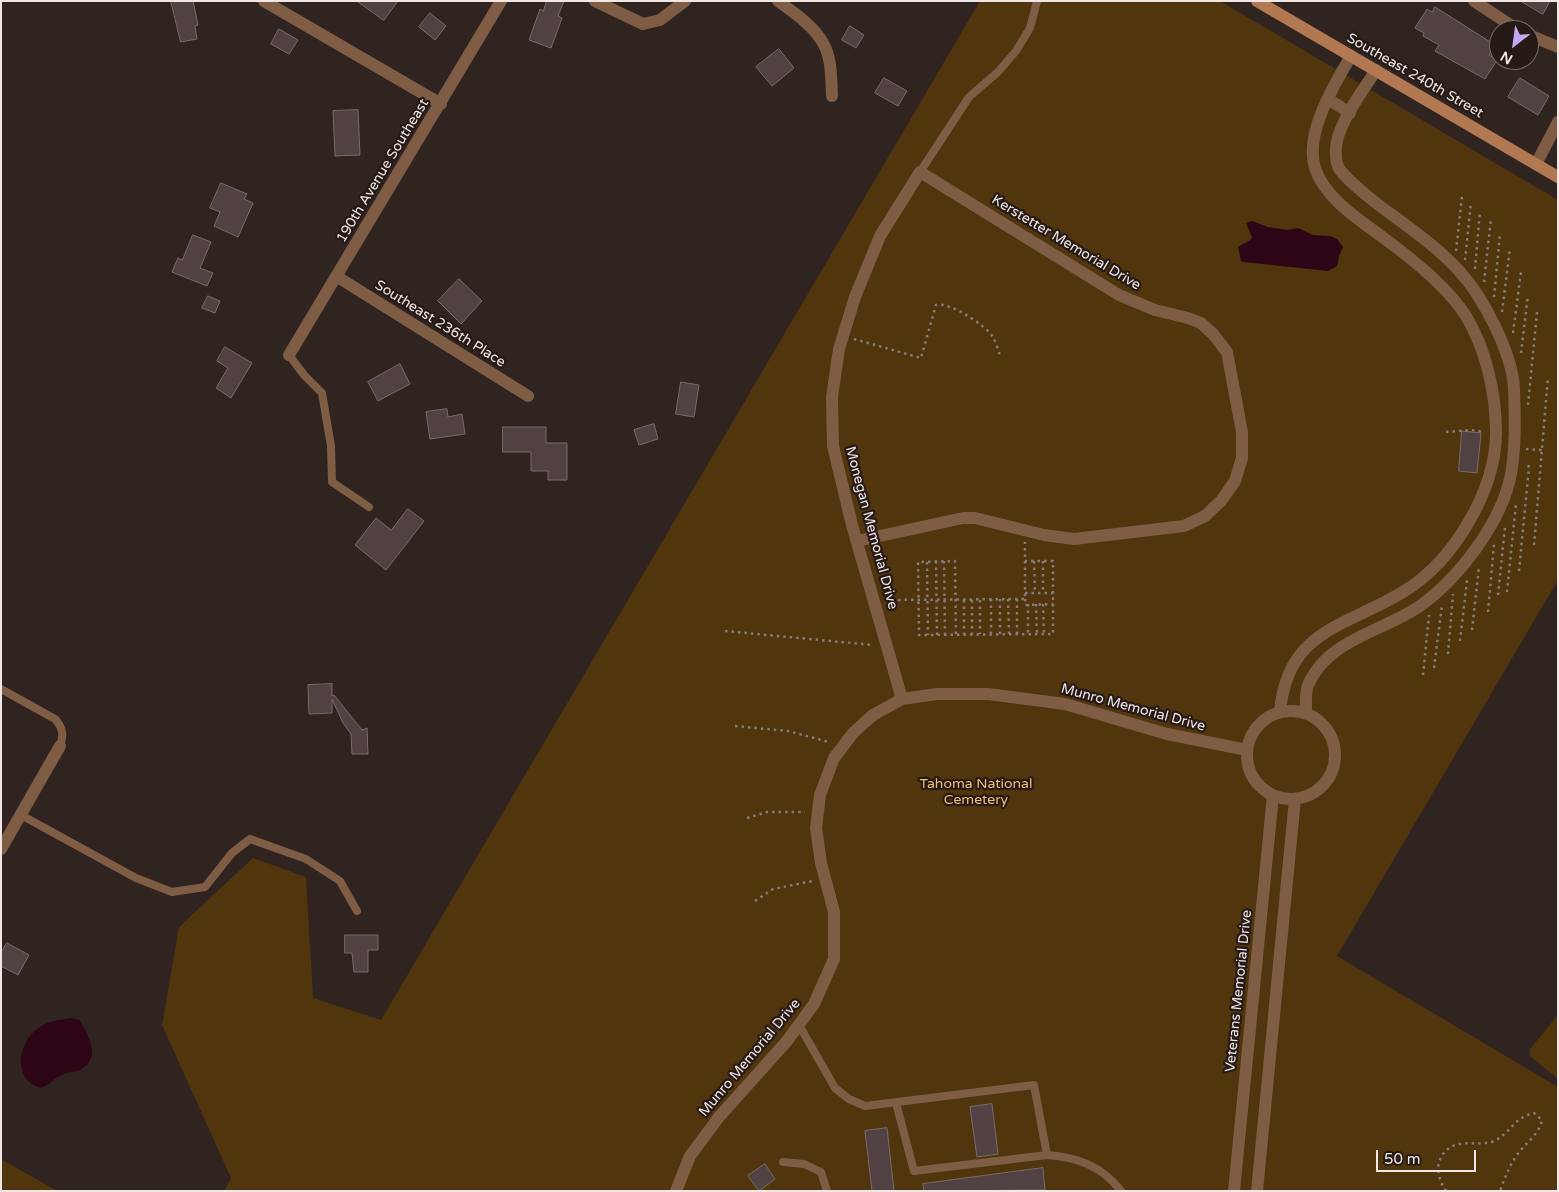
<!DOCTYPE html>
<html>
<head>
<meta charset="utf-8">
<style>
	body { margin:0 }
	#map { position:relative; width:1559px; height:1192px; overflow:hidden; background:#302421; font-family:"Varela Round",sans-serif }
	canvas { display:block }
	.frame { position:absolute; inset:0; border:2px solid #f0e7e5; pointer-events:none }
	.north { position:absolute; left:1489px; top:20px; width:50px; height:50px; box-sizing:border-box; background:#261a17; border:1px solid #776c69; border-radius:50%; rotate:210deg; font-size:14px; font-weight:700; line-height:20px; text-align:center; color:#f0e7e5 }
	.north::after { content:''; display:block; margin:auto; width:18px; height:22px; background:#c3a7f2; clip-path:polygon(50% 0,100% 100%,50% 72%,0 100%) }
	.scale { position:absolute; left:1376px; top:1150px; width:100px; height:22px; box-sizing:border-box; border:2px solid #f0e7e5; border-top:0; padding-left:6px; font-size:15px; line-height:18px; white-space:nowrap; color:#f0e7e5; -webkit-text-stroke:4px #261a17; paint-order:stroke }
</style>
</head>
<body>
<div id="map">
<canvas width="1559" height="1192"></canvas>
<div class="frame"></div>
<div class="north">N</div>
<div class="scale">50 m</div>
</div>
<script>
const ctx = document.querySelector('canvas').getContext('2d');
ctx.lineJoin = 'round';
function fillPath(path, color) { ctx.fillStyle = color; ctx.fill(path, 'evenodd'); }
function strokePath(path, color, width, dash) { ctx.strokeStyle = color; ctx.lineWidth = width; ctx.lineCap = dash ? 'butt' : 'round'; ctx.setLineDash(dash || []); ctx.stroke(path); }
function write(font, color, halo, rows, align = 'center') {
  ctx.font = font + ' "Varela Round",sans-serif'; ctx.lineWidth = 4.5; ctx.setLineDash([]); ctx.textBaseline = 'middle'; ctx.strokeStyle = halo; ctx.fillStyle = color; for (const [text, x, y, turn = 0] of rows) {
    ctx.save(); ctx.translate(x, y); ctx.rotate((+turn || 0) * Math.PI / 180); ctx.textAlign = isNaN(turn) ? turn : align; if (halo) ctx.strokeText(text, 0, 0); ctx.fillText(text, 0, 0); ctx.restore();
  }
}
const green = new Path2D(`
	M980,1H1220L1558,200V580L1337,956L1558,1087V1191H224L231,1178L162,1025L179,927L253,858L306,877L313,998L381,1020Z
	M1558,1015V1079L1530,1056V1049Z
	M1,1159L57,1191H1Z`);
const water = new Path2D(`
	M1252,221L1268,227L1288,230L1298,228L1313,235L1330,236L1337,239L1343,247L1339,256L1337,266L1328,271L1244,262L1241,261L1238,247L1250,240L1252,237L1246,223Z
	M71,1018L79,1020C88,1034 101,1056 83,1068C77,1073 70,1071 64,1074C55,1077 50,1085 41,1088C13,1082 17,1043 37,1029C47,1021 59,1020 71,1018Z`);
const building = new Path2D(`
	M171,1H193L198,25L195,26L197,39L181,42Z
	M357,1H398L384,20Z
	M547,1H564L558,16L562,18L551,48L529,40L540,9L543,11Z
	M1521,1H1550L1543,14Z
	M1435,7L1495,45L1489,55L1497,60L1485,79L1435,51L1439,45L1423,36L1424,33L1415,28L1427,9L1432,12Z
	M430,13L446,26L435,40L419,27Z
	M850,26L864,35L856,48L842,40Z
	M279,29L298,40L289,54L271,44Z
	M779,49L794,68L772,86L756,67Z
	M884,78L907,91L898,106L875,93Z
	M1520,78L1549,96L1538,115L1508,97Z
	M358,110L360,155L335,156L333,111Z
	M221,183L247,194L244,199L253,203L238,237L214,226L220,212L210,208Z
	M193,235L211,242L200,268L213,273L207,286L172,272L178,258L182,260Z
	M459,279L482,301L461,324L438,301Z
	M208,296L220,301L215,313L202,308Z
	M225,347L252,363L231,398L216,388L228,368L217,361Z
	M400,364L410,384L378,401L368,382Z
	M681,382L699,385L694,417L676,414Z
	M447,409L448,417L462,414L465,434L430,439L426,412Z
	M654,424L658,439L639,445L634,430Z
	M503,427H546V443H567V480H548V471H531V452H503Z
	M1462,431L1481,433L1477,473L1459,471Z
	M408,509L424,521L386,570L355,545L376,518L391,530Z
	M332,684V696L334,695L362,730L367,728L368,754H352L351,734L343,723L332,699V713L309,714L308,685Z
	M345,935H378V950H368V972H354L352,953H345Z
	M7,943L29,955L18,975L1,966V953Z
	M992,1104L998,1154L977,1157L970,1107Z
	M887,1128L894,1191H872L865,1131Z
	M765,1164L775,1179L759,1191L748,1176Z
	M1043,1168L1045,1190L924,1191L923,1184Z`);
const path = new Path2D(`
	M1456,251L1462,196
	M1465,260L1471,202
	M1475,269L1480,211
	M1484,282L1491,219
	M1494,297L1500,234
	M1502,312L1510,248
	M1513,333L1521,272
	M854,339L921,358L936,305C948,301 986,325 993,337C996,342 998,350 1000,355
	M1521,353L1528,295
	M1528,405L1537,312
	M1446,432L1471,430L1485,432
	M1526,449L1542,450
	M1534,545L1548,377
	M936,561L937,635
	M944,561L945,635
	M1034,561L1035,593
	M1043,561V593
	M927,562L928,635
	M1519,571L1529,467L1526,462
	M1507,592L1516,504
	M1025,593H1053
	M1498,595L1505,527
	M991,599V634
	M1000,599V634
	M1008,599L1009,634
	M1017,599V634
	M1025,599V605L1053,604
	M885,600L1025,599V542
	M964,600V634
	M972,600V634
	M980,600V634
	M1028,604V634
	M1036,604L1037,634
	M1043,604L1044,634
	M1488,612L1494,544
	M1472,630L1479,567
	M725,631L873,645
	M956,634L955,561L918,562L919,635L1053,634V561H1025
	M1460,641L1467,580
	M1448,654L1453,594
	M1434,668L1442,605
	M1423,675L1429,615
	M735,726L788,731L829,742
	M747,818L767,812H805
	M755,901L773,889L813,881
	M1446,1191C1435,1175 1434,1154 1455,1145C1467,1141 1481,1146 1494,1141C1511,1133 1514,1117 1534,1113L1542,1120C1539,1135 1525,1143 1517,1155C1509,1166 1505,1178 1500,1191`);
const service = new Path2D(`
	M920,172L969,97L998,72L1016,51L1030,28L1037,1
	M289,355L304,375L322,393L331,446L332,482L369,507
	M1,689L55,719C63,728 64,735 60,746
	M21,815L136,878L172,892L205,887L232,853L250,839L306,859L340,881L357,911
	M799,1025L835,1088L849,1099L865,1106L1034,1085L1047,1155
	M896,1103L914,1171L1047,1155C1077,1157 1102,1166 1121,1191
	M783,1162L804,1164L821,1172L827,1191`);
const minor = new Path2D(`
	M264,1L441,104
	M595,1L643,24L660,20L685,1
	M778,1C793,12 814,26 823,43C832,58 831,79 832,96
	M1474,1L1518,30
	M1529,35L1558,47
	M1328,99L1350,113
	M1536,164L1558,122
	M336,276L528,396
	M289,355L501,1
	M857,541L963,518H975L1044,535L1074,539L1184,526L1205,516L1221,501L1235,481L1242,458V432L1227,352L1213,334L1201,323L1188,318L1155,310L1119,295L920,172L880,236L855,297L839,349L832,397L833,446L852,525L902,699
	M1247 755a44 44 0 1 1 88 0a44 44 0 1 1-88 0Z
	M1280,712C1287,630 1345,627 1403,592C1453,562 1496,491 1496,432C1496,394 1486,349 1466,316C1447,286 1410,257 1381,236C1358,219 1324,197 1315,168C1304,134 1334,85 1351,56
	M1306,713C1306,705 1305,692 1308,685C1328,639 1382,632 1420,606C1459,578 1502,522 1511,474C1516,445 1515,417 1514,388C1512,353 1484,299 1461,273C1437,246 1405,225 1376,203C1364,193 1350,183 1340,170C1337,166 1336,159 1336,154C1333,129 1363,91 1376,70
	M1,849L60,746
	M676,1191L690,1156L719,1117L787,1041L814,1004L834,959V912L821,863L816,828L820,795L834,758L853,733L873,715L902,699L937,694H988L1065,704L1167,734L1247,750
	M1234,1191L1273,795
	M1257,1191L1295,799`);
const secondary = new Path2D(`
	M1257,1L1558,177`);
const streetNames = [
	["Southeast 240th Street",1415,76,30],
	["190th Avenue Southeast",383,171,-59],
	["Kerstetter Memorial Drive",1066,243,31],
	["Southeast 236th Place",440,324,32],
	["Monegan Memorial Drive",871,528,75],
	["Munro Memorial Drive",1133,708,15],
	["Veterans Memorial Drive",1239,991,-84],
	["Munro Memorial Drive",750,1058,-50]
];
const parkNames = [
	["Tahoma National",976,784],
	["Cemetery",976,800]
];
fillPath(green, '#50350d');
fillPath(water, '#2e0517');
fillPath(building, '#504242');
strokePath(building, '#7a6b6b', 1);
strokePath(path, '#867c79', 2.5, [2.5, 4]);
strokePath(service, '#7f5c44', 8);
strokePath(minor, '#7f5c44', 12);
strokePath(secondary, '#b17852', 12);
write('14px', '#f0e7e5', '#261a17', streetNames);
write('14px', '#f0be7c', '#261a17', parkNames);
</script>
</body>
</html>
